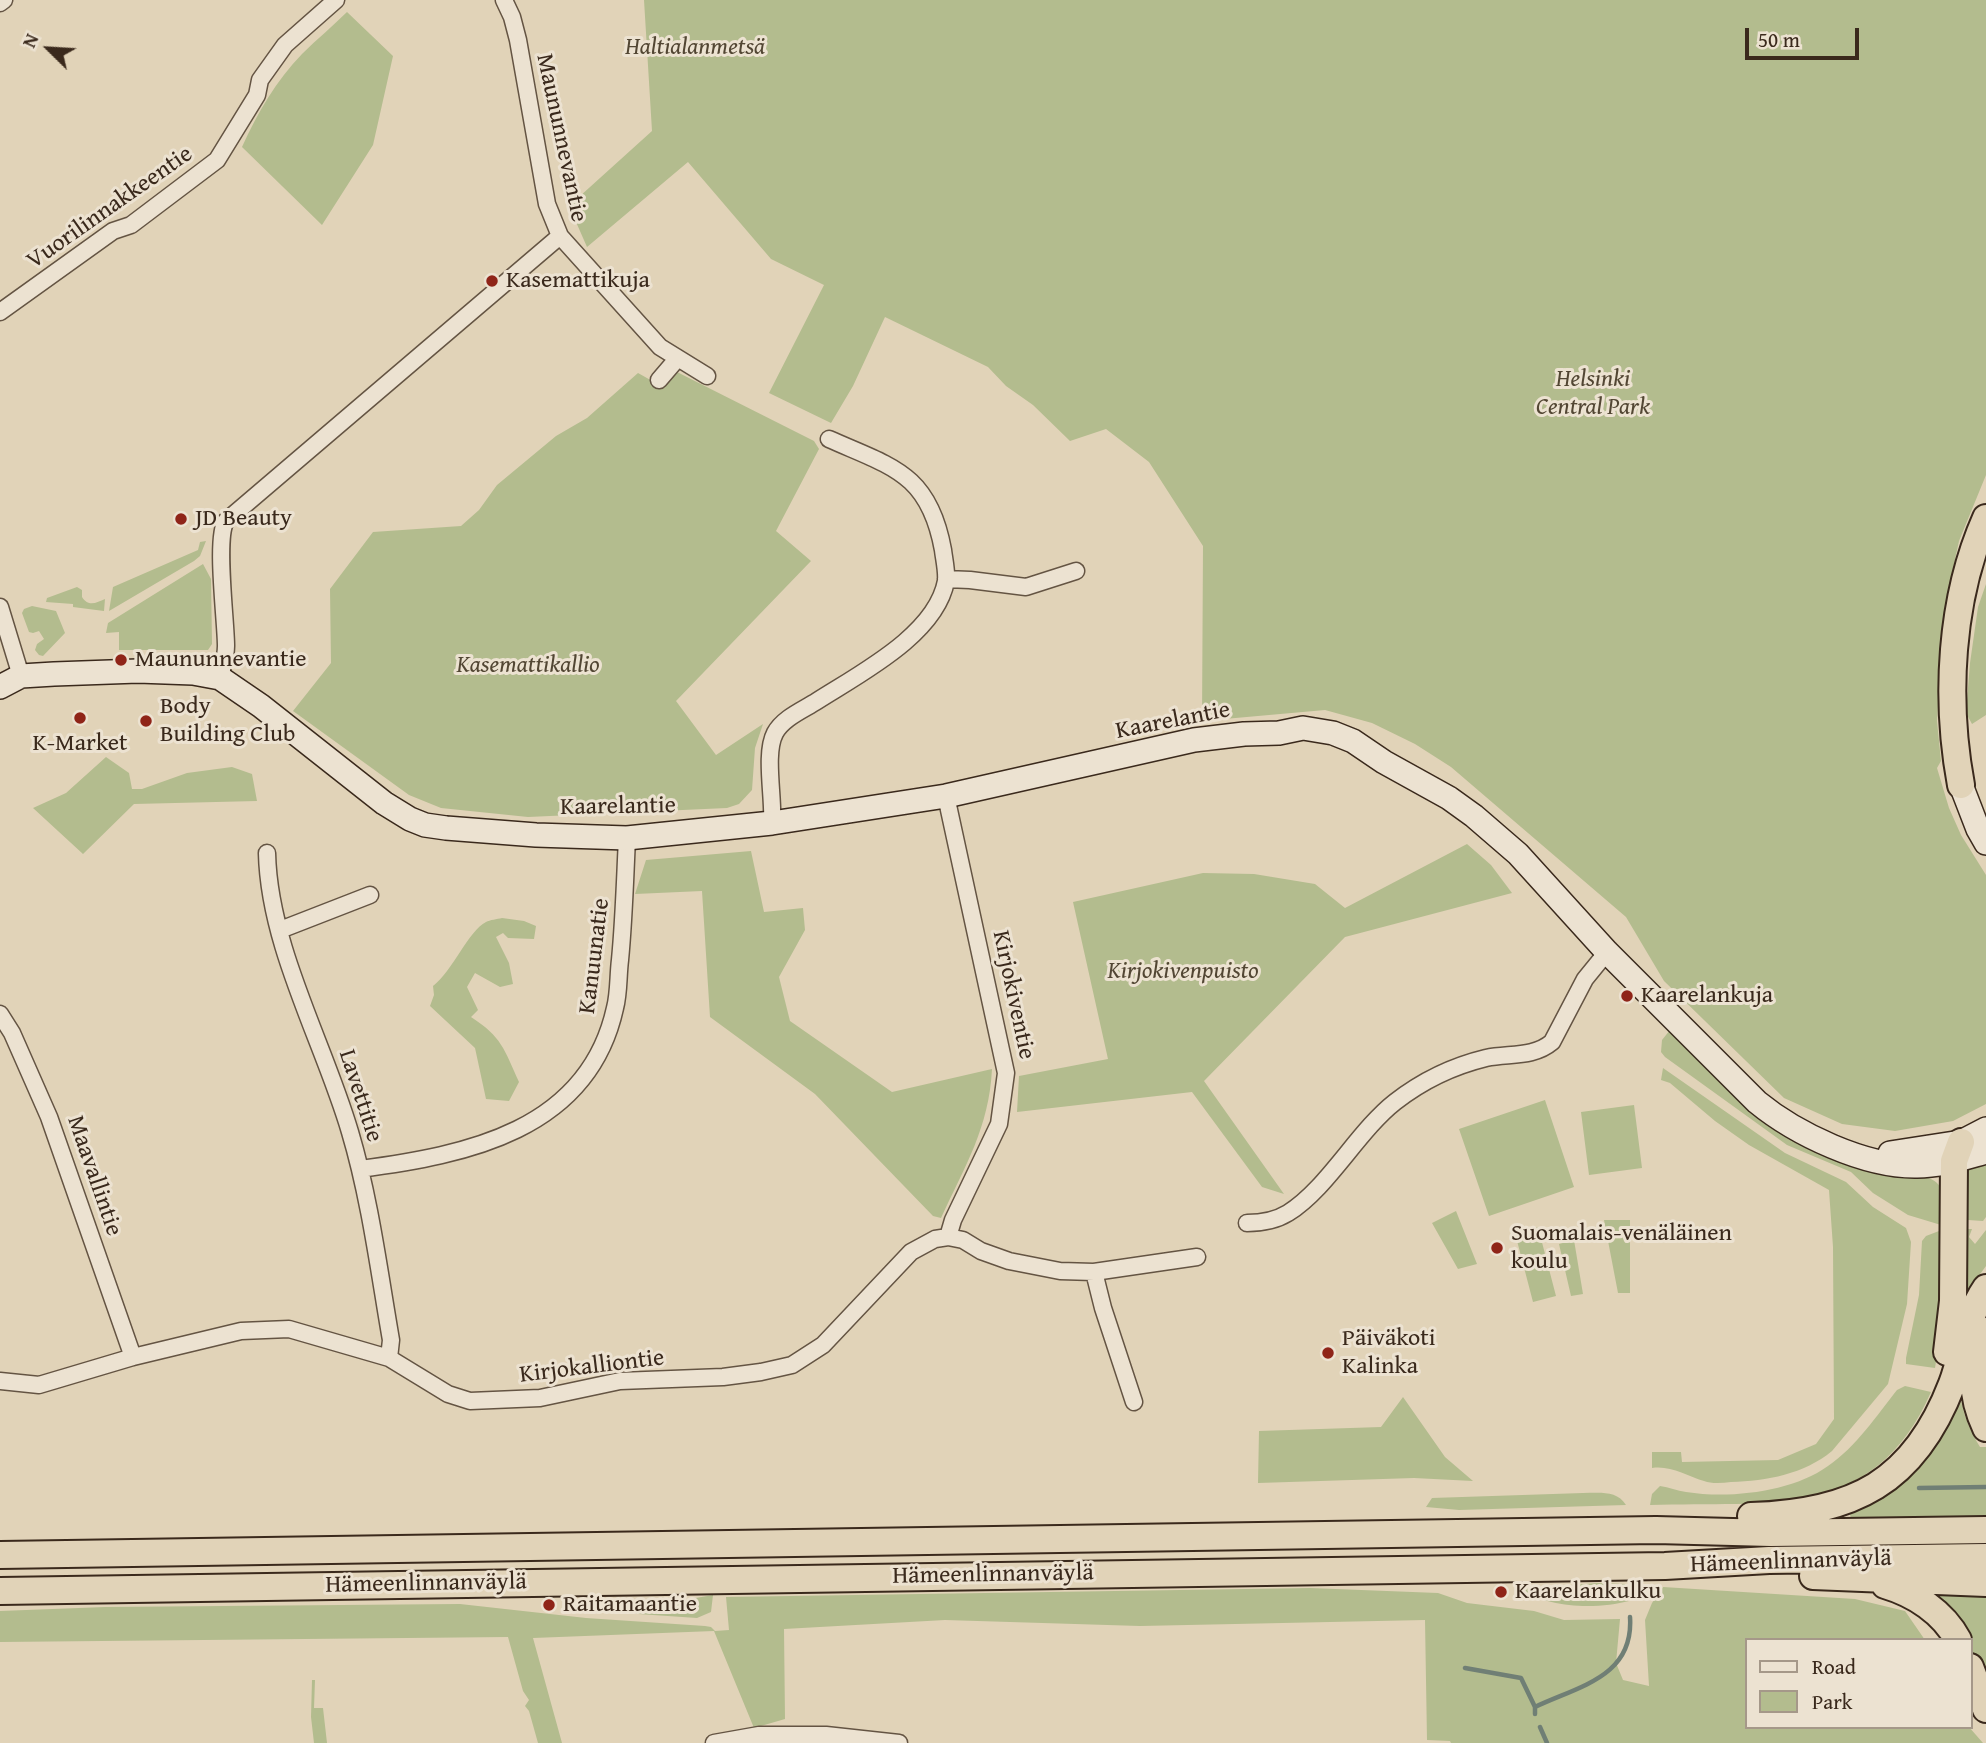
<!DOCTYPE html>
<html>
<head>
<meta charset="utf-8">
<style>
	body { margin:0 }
	#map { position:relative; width:1986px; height:1743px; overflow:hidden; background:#e1d3b8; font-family:"Gentium Book Plus",serif }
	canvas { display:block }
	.legend { position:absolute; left:1745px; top:1638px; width:228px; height:91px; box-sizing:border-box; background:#ece2d1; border:2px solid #a59889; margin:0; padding:9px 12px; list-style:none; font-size:21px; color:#3a291c }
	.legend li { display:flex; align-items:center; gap:14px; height:35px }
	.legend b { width:35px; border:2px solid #a59889 }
	.north { position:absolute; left:14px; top:14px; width:70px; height:70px; -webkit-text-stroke:5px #ece2d1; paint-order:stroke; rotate:294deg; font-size:19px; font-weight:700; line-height:28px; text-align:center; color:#3a291c }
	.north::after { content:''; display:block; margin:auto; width:24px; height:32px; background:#3a291c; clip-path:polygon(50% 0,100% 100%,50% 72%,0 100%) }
	.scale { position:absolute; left:1745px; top:28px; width:114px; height:32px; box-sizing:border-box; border:4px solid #3a291c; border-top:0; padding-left:9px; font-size:21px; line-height:24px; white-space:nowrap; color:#3a291c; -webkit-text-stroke:5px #ece2d1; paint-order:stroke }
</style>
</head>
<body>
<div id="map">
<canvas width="1986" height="1743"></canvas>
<ul class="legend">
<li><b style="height:9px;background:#ece2d1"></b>Road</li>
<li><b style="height:19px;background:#b3bc8e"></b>Park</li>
</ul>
<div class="north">N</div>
<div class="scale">50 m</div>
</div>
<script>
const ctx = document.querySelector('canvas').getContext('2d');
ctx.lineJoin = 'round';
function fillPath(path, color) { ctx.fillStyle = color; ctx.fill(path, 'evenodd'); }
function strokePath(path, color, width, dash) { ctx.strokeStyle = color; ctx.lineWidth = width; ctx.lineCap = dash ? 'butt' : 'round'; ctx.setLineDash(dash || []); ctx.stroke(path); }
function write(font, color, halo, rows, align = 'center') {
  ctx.font = font + ' "Gentium Book Plus",serif'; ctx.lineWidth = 6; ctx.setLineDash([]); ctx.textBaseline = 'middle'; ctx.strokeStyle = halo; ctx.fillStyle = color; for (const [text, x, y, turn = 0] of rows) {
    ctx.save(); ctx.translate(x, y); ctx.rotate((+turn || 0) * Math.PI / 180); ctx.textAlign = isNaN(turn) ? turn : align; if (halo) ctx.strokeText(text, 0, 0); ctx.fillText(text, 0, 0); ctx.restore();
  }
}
const green = new Path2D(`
	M644,0H1986V475L1959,541L1945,606L1937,721L1941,761L1937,768L1949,808L1961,835L1986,875V1104L1953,1121L1895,1131L1842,1124L1784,1098L1664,981L1626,917L1451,767L1415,744L1372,723L1325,710L1202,721L1203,546L1149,462L1106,429L1070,441L1033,405L1006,386L988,367L885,317L853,386L831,423L769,393L824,285L771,259L688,162L587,247L569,206L652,131Z
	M347,12L393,56L373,145L322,225L242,147C258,112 276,81 302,54C317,39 333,26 347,12Z
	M677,372L814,441L819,449L776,531L811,561L676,701L716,755L763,724L755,748L752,790L739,804L727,808L528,817L441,808L409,795L293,711L331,663L330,589L373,532L461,526L479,510L497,485L556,436L587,418L638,373L663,387Z
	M206,541L200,556L194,561L109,611L113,587L198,550L200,542Z
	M203,564L211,579L212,644L208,650H119V632L106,633L108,623Z
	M1986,584V715L1972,724L1966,713L1970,663L1978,607Z
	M77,587L82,590V597C89,608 97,602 105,599L104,611L73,607V604L46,602L47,598Z
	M32,606L56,611L65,633L43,656L39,655L35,650L37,644L44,639L39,631L33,633L29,632L22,613L24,609Z
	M106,757L129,773L132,789H142L187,773L232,767L252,774L257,801L134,804L83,854L33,808L66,793Z
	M1467,844L1491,865L1512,893L1345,937L1204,1081L1284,1194L1262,1187L1192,1092L1017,1112L1019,1076L1108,1059L1073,902L1203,873L1254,874L1315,884L1345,908Z
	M751,851L764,912L803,908L805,930L779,977L790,1021L892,1092L992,1069C989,1128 965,1166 941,1218L933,1216L815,1094L710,1017L702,891L635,894L646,860Z
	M502,918L524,921L536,926L534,939L508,938L503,933L496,937L509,963L513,984L500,987L475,973L467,987L478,1010L471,1017C502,1037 504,1049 519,1082L509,1101L486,1099L475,1048L430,1006L434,995L433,986C452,972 469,930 486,922C490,920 497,919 502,918Z
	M1670,1030L1737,1095L1905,1175C1920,1176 1933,1175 1942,1189L1939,1343L1935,1368L1906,1364V1358L1919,1295L1922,1241L1926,1236L1939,1231L1941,1225L1908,1215L1873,1193L1851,1172L1787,1145L1665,1057L1661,1052L1662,1040Z
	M1663,1068L1785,1153L1846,1182L1873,1207L1906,1228L1911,1242L1907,1304L1888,1384L1832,1451C1804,1474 1767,1481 1731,1482C1722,1483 1712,1484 1704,1481C1687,1476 1670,1465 1652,1468V1452H1681L1682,1462L1778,1460L1816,1444L1834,1419L1833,1247L1829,1190L1749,1145L1715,1121L1670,1083L1661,1080Z
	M1545,1100L1574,1187L1489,1216L1459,1129Z
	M1634,1105L1642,1168L1589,1175L1581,1112Z
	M1986,1161V1217L1983,1221L1968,1220L1967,1229H1972L1969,1237L1975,1244L1986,1230V1266L1975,1281L1963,1313V1239L1967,1171L1969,1168Z
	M1456,1211L1477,1264L1458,1269L1432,1223Z
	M1604,1220H1630V1293H1618Z
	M1538,1227L1556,1296L1533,1302L1515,1233Z
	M1574,1240L1583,1294L1571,1296L1559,1244Z
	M1905,1386L1931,1392C1874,1522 1769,1501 1650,1505L1652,1494L1660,1486C1669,1487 1677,1491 1686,1492C1730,1499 1792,1492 1828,1466C1856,1447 1877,1415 1897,1390Z
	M1403,1397L1445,1457L1473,1481L1414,1478L1258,1483L1259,1431L1381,1427Z
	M1955,1401H1961C1965,1419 1971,1432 1980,1447H1986V1517L1851,1519L1850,1514L1880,1498Z
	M1583,1493C1599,1493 1617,1490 1626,1505L1459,1510L1426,1507L1432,1498Z
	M1597,1583L1626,1584L1619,1593L1629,1601C1599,1609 1548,1609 1522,1589Z
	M1663,1587L1855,1599L1905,1611L1925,1640H1746V1727H1969L1983,1743H1451L1450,1741L1427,1740L1425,1620L1140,1626L945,1620L784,1629L785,1719L754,1728L714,1631L533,1638L562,1743H538L529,1711L525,1706L529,1700L523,1691L508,1637L0,1642V1611L105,1607L460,1604L586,1618L705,1626L711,1627L715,1631L729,1630L726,1597L1310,1588L1438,1593L1467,1603L1534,1611L1564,1620L1620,1619L1616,1663L1623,1680L1649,1686L1645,1620L1652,1603Z
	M1920,1590L1986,1592V1688L1970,1650V1640Z
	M713,1595L711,1612L697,1618L565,1609L566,1605L661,1604Z
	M312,1680H315L314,1708H323L327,1743H314L311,1717Z`);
const stream = new Path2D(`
	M1919,1488L1986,1487
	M1465,1668L1521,1678L1535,1707V1714
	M1535,1707C1579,1686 1634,1677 1630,1617
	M1540,1727L1547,1743`);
const minor = new Path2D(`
	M0,3L4,0
	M560,236L660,347L707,376
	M0,312L113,231L131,225L217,160L257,95L260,80L285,45L336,0
	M659,380L677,359
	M946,579L970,580L1026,587L1076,571
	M0,607L21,676
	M220,678C222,668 226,657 226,646C226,621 215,538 226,521L560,236L547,204L518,40L512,17L504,0
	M946,796L1006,1073L999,1124L953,1220L948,1237
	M772,823C774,798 764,754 775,733C783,718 803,710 817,701C859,674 936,635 946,581C947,571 944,559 943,550C929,473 892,467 829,439
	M267,853C269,947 324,1043 350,1132C370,1199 379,1271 391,1340L389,1358
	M280,930L370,895
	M0,1014L12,1033L49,1117L133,1357
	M360,1169C466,1155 588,1131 615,1008C619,993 618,976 620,960C624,919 625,879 627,838
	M1247,1223C1262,1223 1275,1221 1288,1213C1327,1189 1358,1131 1395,1102C1422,1081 1453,1066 1486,1058C1509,1053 1533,1058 1552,1042L1585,979L1607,952
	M1094,1272L1103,1308L1134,1402
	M0,1381L39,1385L133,1357L241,1331L289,1329L389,1358L448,1394L470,1401L540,1398L620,1381L723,1377L761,1372L792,1365L823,1345L911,1252L935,1239L948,1237L963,1240L981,1251L1009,1261L1060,1271L1094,1272L1197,1257
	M714,1743L759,1735H826L899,1743`);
const secondary = new Path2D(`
	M0,687L21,676L54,674L138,671L193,673L220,678L261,706L384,803L410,819L425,825L446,828L536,835L627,838L772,823L946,796L1194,740L1244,734L1279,733L1303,728L1333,733L1353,741L1384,762L1449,798L1474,816L1518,854L1607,952L1757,1102C1796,1134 1865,1167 1917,1166C1940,1166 1964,1158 1986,1152
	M1961,785L1978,829L1986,843
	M1890,1153L1961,1142L1986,1129`);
const trunk = new Path2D(`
	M1961,785C1945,699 1950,599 1986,518
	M1986,1331C1969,1361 1971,1397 1986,1428
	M1947,1352L1953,1301L1954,1161L1961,1142
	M1751,1516C1853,1513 1914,1483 1952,1384C1964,1352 1966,1317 1986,1288
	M0,1555L1656,1530L1771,1533L1986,1530
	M1813,1576L1986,1583
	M1885,1585C1915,1594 1943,1612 1958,1640
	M0,1591L1665,1566L1769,1560L1986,1557
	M1970,1667L1986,1709`);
const markers = [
	[492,281,7,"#8f2418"],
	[181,519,7,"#8f2418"],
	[121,660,7,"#8f2418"],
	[80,718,7,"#8f2418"],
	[146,721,7,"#8f2418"],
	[1627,996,7,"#8f2418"],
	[1497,1248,7,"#8f2418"],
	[1328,1353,7,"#8f2418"],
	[1501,1592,7,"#8f2418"],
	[549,1605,7,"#8f2418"]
];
const parkNames = [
	["Haltialanmetsä",695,48],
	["Helsinki",1593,380],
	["Central Park",1593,408],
	["Kasemattikallio",528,666],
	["Kirjokivenpuisto",1183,972]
];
const streetNames = [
	["Maununnevantie",561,138,78],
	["Vuorilinnakkeentie",110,208,-35],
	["Kaarelantie",1173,721,-11],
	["Kaarelantie",618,807,-1],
	["Kanuunatie",595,956,-83],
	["Kirjokiventie",1013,995,78],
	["Lavettitie",360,1096,72],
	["Maavallintie",94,1176,71],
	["Kirjokalliontie",592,1367,-7],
	["Hämeenlinnanväylä",1791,1562,-2],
	["Hämeenlinnanväylä",993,1575,-1],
	["Hämeenlinnanväylä",426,1584,-1]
];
const poiNames = [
	["Kasemattikuja",506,281],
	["JD Beauty",195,519],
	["Maununnevantie",135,660],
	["Body",160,707],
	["Building Club",160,735],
	["K-Market",80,744,"center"],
	["Kaarelankuja",1641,996],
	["Suomalais-venäläinen",1511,1234],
	["koulu",1511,1262],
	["Päiväkoti",1342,1339],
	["Kalinka",1342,1367],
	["Kaarelankulku",1515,1592],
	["Raitamaantie",563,1605]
];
fillPath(green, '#b3bc8e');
strokePath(stream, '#707f75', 4.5);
strokePath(minor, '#645443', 19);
strokePath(secondary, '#3a291c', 26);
strokePath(trunk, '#3a291c', 30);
strokePath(minor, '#ece2d1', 16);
strokePath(secondary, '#ece2d1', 23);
strokePath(trunk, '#e1d3b8', 26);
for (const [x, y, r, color] of markers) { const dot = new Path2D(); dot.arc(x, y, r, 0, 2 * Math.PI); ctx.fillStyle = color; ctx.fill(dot); strokePath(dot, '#ece2d1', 2.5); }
write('italic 24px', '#524633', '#ece2d1', parkNames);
write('24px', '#3a291c', '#ece2d1', streetNames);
write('24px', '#3a291c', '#ece2d1', poiNames, 'left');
</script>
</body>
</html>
